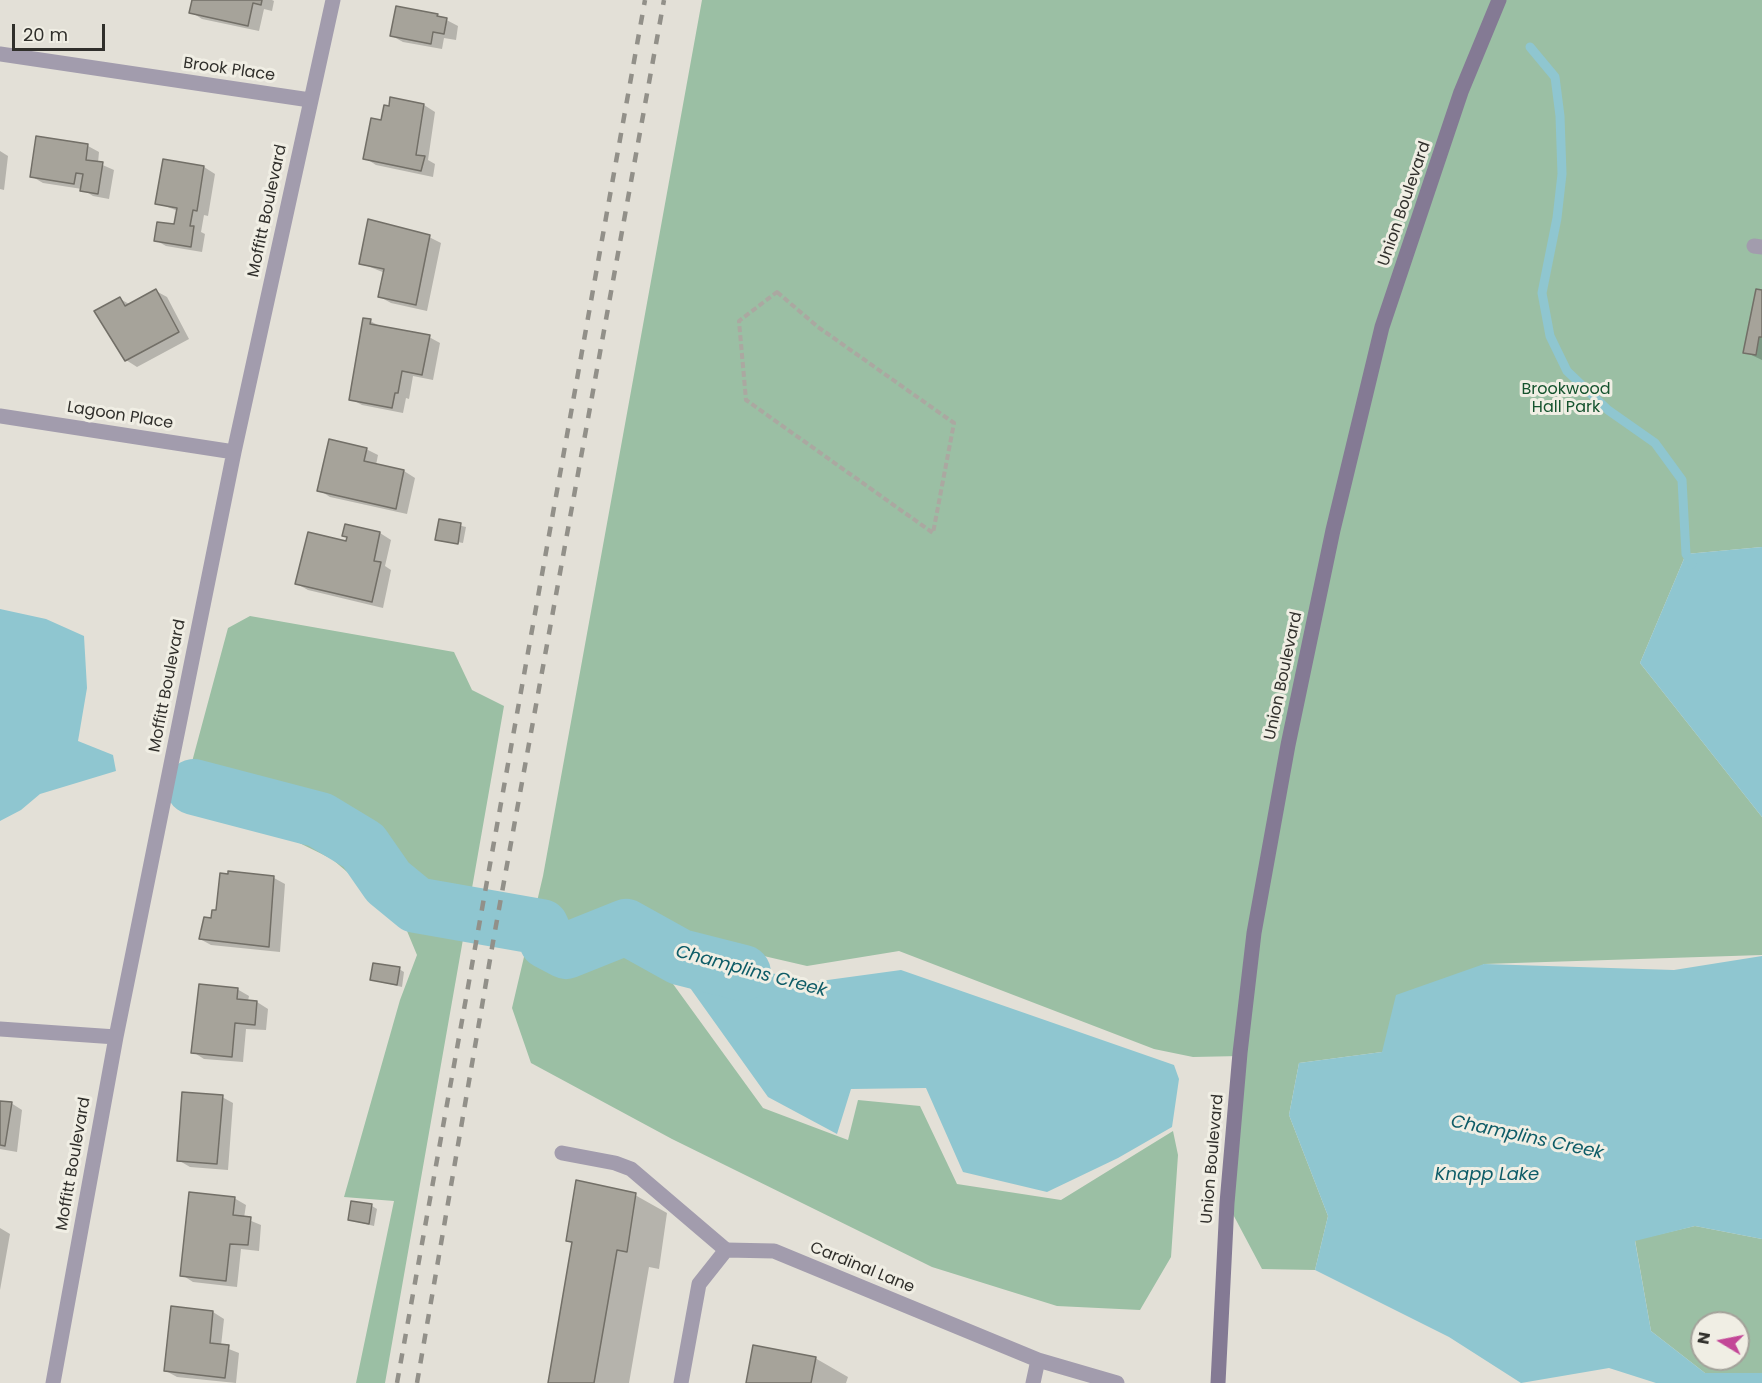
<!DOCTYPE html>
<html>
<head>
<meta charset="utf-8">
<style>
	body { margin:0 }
	#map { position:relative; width:1762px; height:1383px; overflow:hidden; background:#e3e0d7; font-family:Poppins,sans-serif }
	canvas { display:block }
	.north { position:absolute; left:1690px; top:1311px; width:60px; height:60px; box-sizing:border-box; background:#f0eee4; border:2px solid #a3a29a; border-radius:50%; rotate:280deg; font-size:16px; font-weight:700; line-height:24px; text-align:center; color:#302f2b }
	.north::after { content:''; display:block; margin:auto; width:21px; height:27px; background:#c34797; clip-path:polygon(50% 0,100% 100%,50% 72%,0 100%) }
	.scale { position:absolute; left:12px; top:24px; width:93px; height:27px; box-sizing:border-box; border:3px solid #302f2b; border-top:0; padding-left:8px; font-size:18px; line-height:21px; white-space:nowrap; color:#302f2b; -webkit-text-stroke:4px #f0eee4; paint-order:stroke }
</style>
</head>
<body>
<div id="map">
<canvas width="1762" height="1383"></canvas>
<div class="north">N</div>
<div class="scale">20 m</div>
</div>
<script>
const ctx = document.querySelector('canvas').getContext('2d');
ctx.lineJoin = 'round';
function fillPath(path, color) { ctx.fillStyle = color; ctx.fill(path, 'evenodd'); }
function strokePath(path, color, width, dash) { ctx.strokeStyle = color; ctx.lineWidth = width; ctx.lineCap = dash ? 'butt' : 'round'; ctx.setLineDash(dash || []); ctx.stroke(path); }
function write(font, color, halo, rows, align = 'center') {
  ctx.font = font + ' Poppins,sans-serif'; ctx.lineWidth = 6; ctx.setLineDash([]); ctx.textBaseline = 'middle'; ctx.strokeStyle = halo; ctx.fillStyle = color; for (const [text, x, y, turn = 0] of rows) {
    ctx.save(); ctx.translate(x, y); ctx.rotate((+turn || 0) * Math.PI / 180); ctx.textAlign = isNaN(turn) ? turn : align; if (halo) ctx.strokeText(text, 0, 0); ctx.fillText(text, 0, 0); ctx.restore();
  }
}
const green = new Path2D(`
	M702,0H1762V547L1686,554L1640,663L1762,817V955L1484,964L1382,1052L1299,1063L1289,1115L1328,1216L1315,1270L1262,1269L1227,1203L1240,1056L1193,1057L1154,1049L899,951L807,966L673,935L660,966L763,1108L848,1140L858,1100L920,1106L957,1184L1061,1200L1173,1131L1178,1155L1171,1257L1140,1310L1057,1306L932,1267L672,1139L531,1063L512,1008L543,876Z
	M250,616L454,652L472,690L504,706L385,1383H356L394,1201L344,1197L400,1000L417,955L402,919L332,859L277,832L182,799L228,628Z
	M1695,1226L1762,1239V1373H1705L1651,1331L1635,1240ZM1702,1323H1738V1359H1702Z`);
const water = new Path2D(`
	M1762,547V817L1640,663L1686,554Z
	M0,609L46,619L84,636L87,688L78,741L113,755L116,771L40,794L21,810L0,821Z
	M663,950L813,982L901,970L1174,1065L1179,1079L1172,1127L1118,1158L1047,1192L963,1172L926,1088L851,1089L837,1134L768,1097Z
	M1762,956V1239L1695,1226L1635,1241L1651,1331L1705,1373H1762V1383H1656L1609,1368L1521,1383L1449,1337L1315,1270L1328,1216L1289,1115L1299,1063L1382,1052L1396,995L1484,964L1674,970Z`);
const shadow = new Path2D(`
	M194,0H272L274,1L272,11L264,9L259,31L202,19L191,12Z
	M437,15L458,26L456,40L444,38L442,49L403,42L392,36Z
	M424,105L435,112L428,160L435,164L433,177L376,165L365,158L382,122Z
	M38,137L88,146L99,152L98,163L114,170L109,199L93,196L82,189L43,183L31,176Z
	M0,151L8,156L4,190L0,189Z
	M204,167L215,174L208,216L204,215L201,232L205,234L202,252L166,246L155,240L176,226L178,211L157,203Z
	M429,237L441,243L427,311L391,303L380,297L385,273L360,263Z
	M156,291L167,297L189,339L137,367L126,360L120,299L131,305Z
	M1762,292V360L1745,352Z
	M370,321L382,327L429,337L440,343L433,380L413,376L409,399L406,398L403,413L362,405L351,399Z
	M366,449L378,455L376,465L404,471L415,478L407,514L330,497L319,490Z
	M440,521L466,527L463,543L440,539Z
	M346,525L380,533L391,540L385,566L391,570L383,608L308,590L297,584L347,542L348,538L344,536Z
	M230,873L274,878L285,884L280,952L211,945L200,939L212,920Z
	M399,969L404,972L402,987L372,980Z
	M237,989L249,996L248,1001L257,1002L268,1009L266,1030L246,1029L243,1062L204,1059L193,1052Z
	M222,1097L233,1103L228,1170L190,1167L178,1160Z
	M0,1102L11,1103L22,1110L17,1152L0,1149Z
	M635,1195L667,1213L659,1269L649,1267L629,1383H549L573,1244L567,1241Z
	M234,1198L246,1205L244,1218L261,1225L259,1251L241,1249L237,1287L193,1282L182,1275Z
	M372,1206L377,1209L374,1226L349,1220Z
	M0,1228L10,1234L0,1290Z
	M213,1312L224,1319L221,1346L239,1353L236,1383L177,1377L166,1371Z
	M815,1358L848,1377L846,1383H748Z`);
const stream = new Path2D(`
	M1530,47L1555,77L1560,116L1562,174L1557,218L1542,293L1550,336L1567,371L1608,410L1655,443L1682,480L1686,554L1692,564`);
const river = new Path2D(`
	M194,787L320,820L363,846L388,882L416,905L541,927L547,941L566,951L626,927L680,957L743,973`);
const building = new Path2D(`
	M192,0H262L261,5L253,3L248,26L189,13Z
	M396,6L438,14L437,16L447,18L444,34L433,32L431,44L390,36Z
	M390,97L424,104L416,155L425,156L421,171L363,159L371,118L381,120L384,105L389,106Z
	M36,136L88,144L86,160L103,162L98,194L80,191L83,174L76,173L74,184L30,177Z
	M163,159L204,166L197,211L193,210L190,226H194L191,247L154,241L157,222L174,224L177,208L155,204Z
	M368,219L430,235L416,305L378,297L384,269L359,264Z
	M156,289L179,332L125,361L94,311L120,297L125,306Z
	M1756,289L1762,290V337H1759L1756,355L1743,353Z
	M363,318L371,319L370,324L430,335L422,375L402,371L398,393H395L392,408L349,400Z
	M329,439L367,448L364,461L404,470L396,509L317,491Z
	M439,519L461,523L458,544L435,540Z
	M345,524L380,532L374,561L381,562L372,602L295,584L308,532L346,541L347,537L342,536Z
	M228,871L274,876L269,947L199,939L204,917L211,918L212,910H216L220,873L228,874Z
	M373,963L400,967L397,985L370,980Z
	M199,984L238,988L237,999L257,1001L255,1025L235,1023L232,1057L191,1053Z
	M182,1092L223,1095L217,1164L177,1161Z
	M0,1101L12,1102L5,1146L0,1145Z
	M576,1180L636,1193L627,1252L617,1250L594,1383H548L572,1242L566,1241Z
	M189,1192L235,1197L233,1215L251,1217L248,1245L230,1244L226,1281L180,1276Z
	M351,1201L372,1204L369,1224L348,1220Z
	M171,1306L213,1311L210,1343L229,1345L225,1378L164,1371Z
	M753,1345L816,1357L811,1383H746Z`);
const path = new Path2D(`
	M777,292L818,327L954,423L933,533L746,400L739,321Z`);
const service = new Path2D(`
	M1754,246L1762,247
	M562,1153L615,1163L631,1169L726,1250`);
const minor = new Path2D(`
	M0,54L310,100
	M0,416L234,452
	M0,1029L116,1037
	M53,1383L116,1037L234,452L333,0
	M681,1383L699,1284L726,1250L774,1251L1038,1360L1117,1383
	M1033,1383L1038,1360`);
const secondary = new Path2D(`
	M1218,1383L1227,1203L1240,1053L1254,933L1288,745L1333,530L1382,327L1461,92L1499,0`);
const rail = new Path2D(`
	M397,1383L645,0
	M417,1383L493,942L664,0`);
const streetNames = [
	["Brook Place",229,70,8],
	["Union Boulevard",1405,204,-71],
	["Moffitt Boulevard",268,211,-78],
	["Lagoon Place",120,416,9],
	["Union Boulevard",1284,676,-78],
	["Moffitt Boulevard",168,686,-79],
	["Union Boulevard",1213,1159,-85],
	["Moffitt Boulevard",74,1164,-80],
	["Cardinal Lane",862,1268,22]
];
const parkNames = [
	["Brookwood",1566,390],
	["Hall Park",1566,408]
];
const waterNames = [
	["Champlins Creek",751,972,15],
	["Champlins Creek",1527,1138,12],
	["Knapp Lake",1487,1175]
];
fillPath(green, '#9bbfa4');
fillPath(water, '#8fc6d0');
fillPath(shadow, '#0003');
strokePath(stream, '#8fc6d0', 9);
strokePath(river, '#8fc6d0', 56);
fillPath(building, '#a6a39a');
strokePath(building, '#726f67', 1.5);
strokePath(path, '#aba8a1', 4, [6, 3]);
strokePath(service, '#a29cad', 15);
strokePath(minor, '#a29cad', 15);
strokePath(secondary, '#847a94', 15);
strokePath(rail, '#929089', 4.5, [10, 10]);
write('16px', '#302f2b', '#f0eee4', streetNames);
write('16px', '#15532e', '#f0eee4', parkNames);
write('italic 18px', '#0e5c67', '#f0eee4', waterNames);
</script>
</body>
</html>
